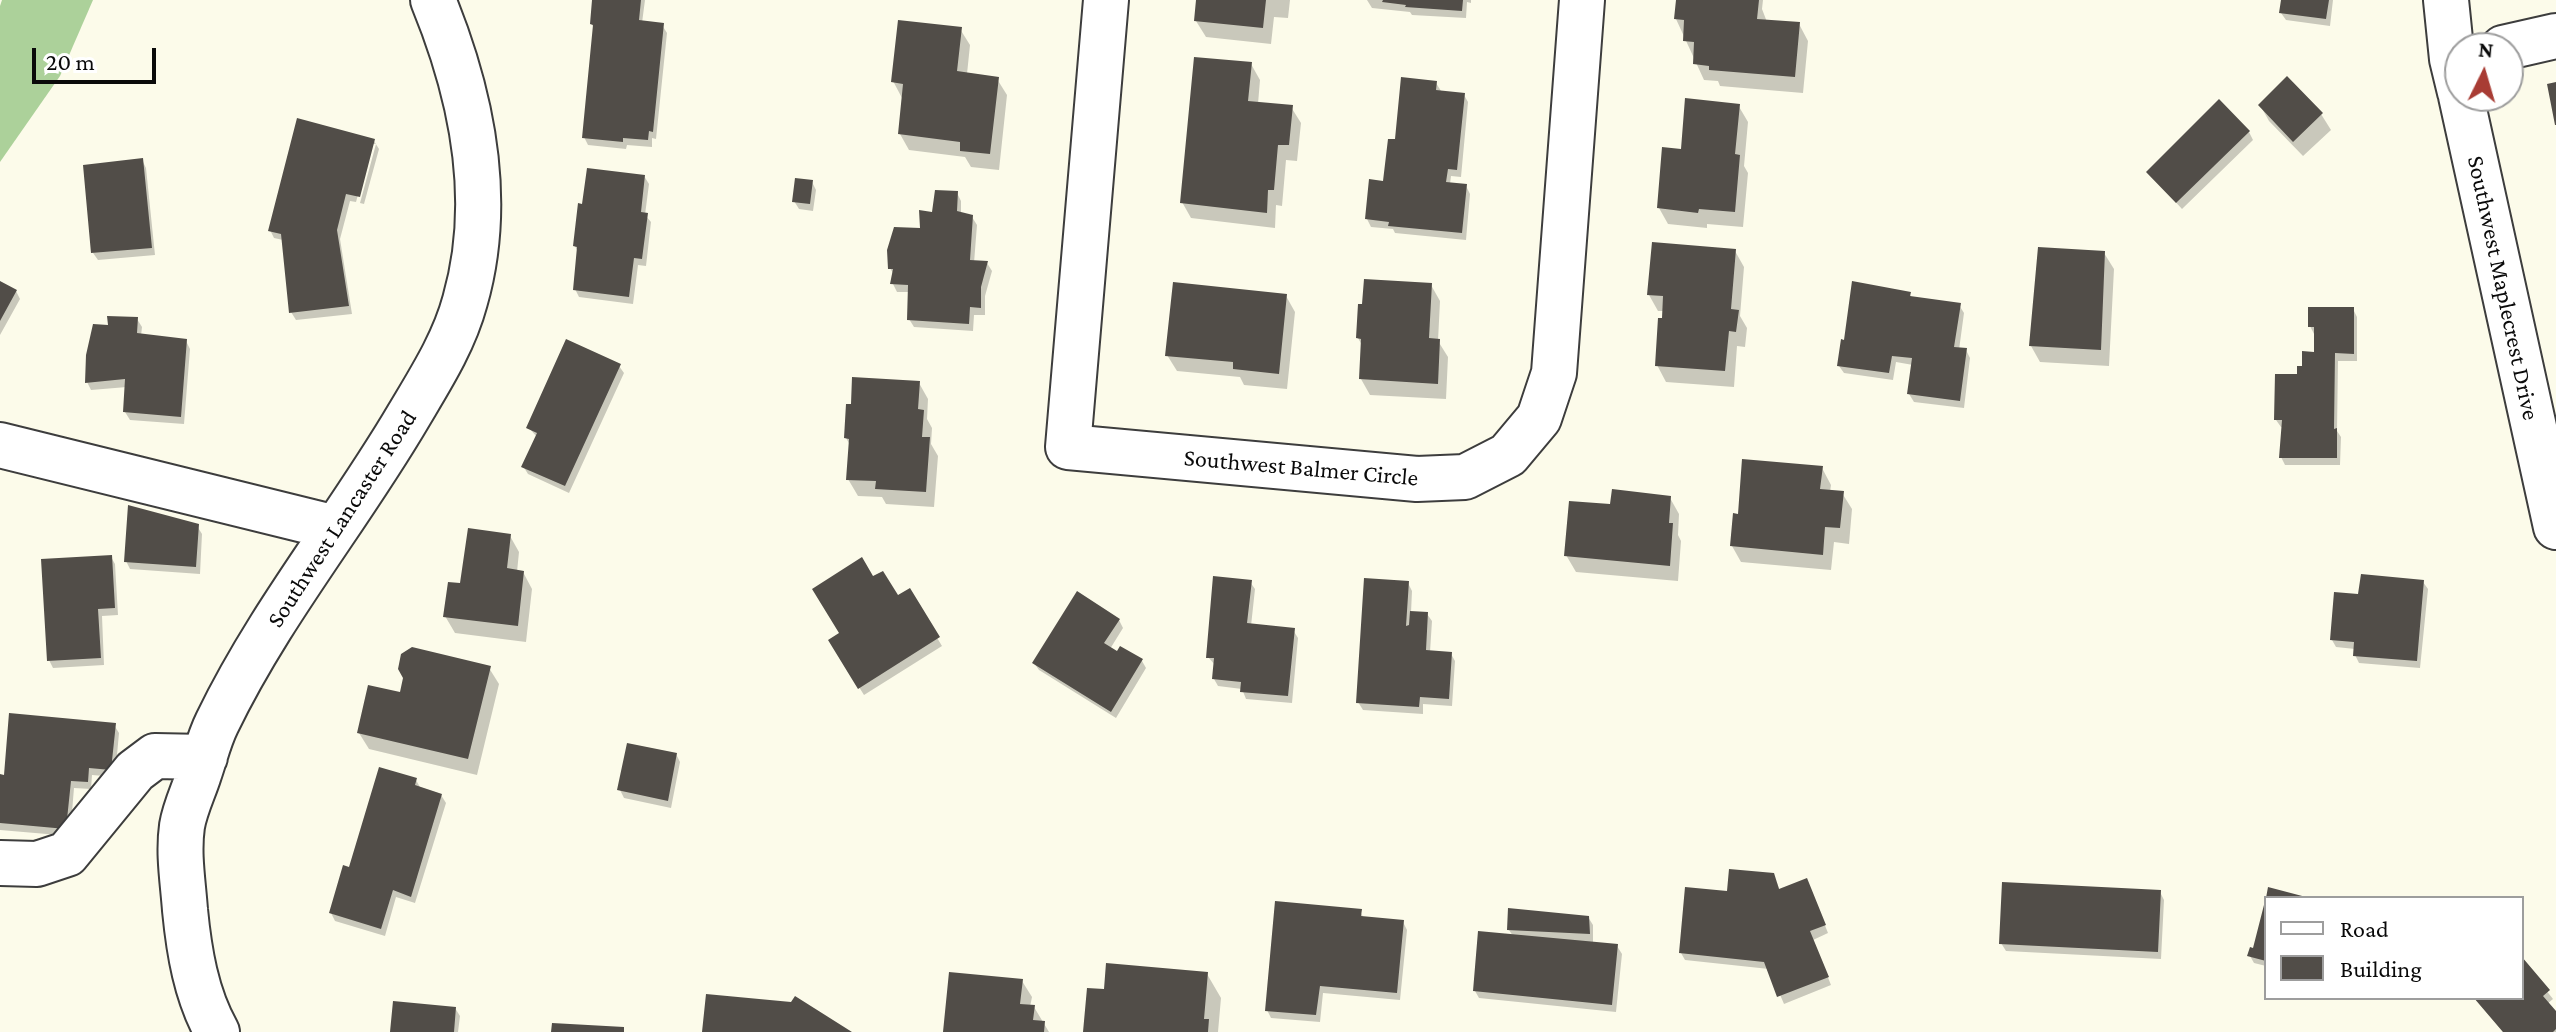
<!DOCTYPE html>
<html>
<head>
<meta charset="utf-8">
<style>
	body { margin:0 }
	#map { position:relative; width:2556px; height:1032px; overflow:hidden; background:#fcfbea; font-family:"Crimson Pro",serif }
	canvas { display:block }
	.legend { position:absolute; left:2264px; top:896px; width:260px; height:104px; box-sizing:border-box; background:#fff; border:2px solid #9d9d9d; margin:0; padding:10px 14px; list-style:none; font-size:24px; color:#0a0a0a }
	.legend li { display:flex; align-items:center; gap:16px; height:40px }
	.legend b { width:40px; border:2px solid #9d9d9d }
	.north { position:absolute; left:2444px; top:32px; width:80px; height:80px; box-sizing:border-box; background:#fff; border:2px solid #9d9d9d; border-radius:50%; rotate:5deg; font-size:22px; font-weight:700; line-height:32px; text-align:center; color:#0a0a0a }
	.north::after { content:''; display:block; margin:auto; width:28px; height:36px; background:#a83c34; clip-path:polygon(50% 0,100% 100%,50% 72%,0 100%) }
	.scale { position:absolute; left:32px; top:48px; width:124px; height:36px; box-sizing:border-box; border:4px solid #0a0a0a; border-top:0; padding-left:10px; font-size:24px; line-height:28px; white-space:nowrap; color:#0a0a0a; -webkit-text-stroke:6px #fff; paint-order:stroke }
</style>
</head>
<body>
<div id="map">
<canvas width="2556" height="1032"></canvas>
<ul class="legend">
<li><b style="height:10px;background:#fff"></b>Road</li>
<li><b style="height:22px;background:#514d48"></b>Building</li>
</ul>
<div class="north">N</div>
<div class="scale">20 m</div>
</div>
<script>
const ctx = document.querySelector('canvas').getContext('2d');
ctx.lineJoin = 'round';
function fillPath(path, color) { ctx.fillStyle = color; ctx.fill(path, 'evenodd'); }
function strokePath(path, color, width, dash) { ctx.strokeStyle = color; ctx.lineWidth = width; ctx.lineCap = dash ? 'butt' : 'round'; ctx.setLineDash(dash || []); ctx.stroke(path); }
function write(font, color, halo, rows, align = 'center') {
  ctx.font = font + ' "Crimson Pro",serif'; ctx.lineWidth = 8; ctx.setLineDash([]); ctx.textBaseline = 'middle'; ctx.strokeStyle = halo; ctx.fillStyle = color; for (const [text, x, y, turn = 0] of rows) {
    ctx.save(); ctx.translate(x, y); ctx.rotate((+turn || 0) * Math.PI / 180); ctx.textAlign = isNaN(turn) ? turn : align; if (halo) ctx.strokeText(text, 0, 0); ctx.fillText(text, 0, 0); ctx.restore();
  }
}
const forest = new Path2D(`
	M2,0H93L60,76L0,162V6Z`);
const shadow = new Path2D(`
	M594,0H645L642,23L662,25L667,33L656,139L652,138V147L627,145L626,149L588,145L584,137L594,29L592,24Z
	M1198,0H1290L1288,18L1274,17L1271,44L1206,37L1196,21Z
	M1367,0H1471V3L1467,2L1466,18L1412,15L1410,12L1372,8Z
	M1678,0H1763L1762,9L1767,22L1799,24L1808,41L1803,93L1720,86L1718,81L1704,80L1676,19Z
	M2283,0H2333L2330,26L2286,20L2281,13Z
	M960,29L970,45L967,74L997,79L1007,95L999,170L971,167L965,157L909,150L900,134L902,98L893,81Z
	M1251,64L1260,80L1258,104L1291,107L1301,123L1297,161L1286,160L1282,206L1276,205L1275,228L1191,218L1182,202Z
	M1436,83L1441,91L1464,95L1468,102L1461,177L1451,176L1450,184L1466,186L1470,194L1466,240L1395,233L1393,229L1371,227L1367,219L1385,183L1397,141Z
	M1738,105L1748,122L1744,166L1748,173L1743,227L1707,224V228L1668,224L1659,208L1683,151Z
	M2260,105L2321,114L2331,130L2303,156L2269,121Z
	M2249,132L2253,140L2182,209L2148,172Z
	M374,141L379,149L364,204L360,203L376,144H372L356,202L350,201L340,239L352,314L296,320L291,312L283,240L274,238L270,230Z
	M142,160L146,168L155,255L98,260L93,253Z
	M644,176L649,184L645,215L651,222L646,266L638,265L633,304L579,297L575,289L578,252L575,246Z
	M812,182L816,190L813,211L799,209L794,201Z
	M957,193L961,201V214L972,217L977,225L974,263H987L992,271L985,296V315H974L973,331L914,327L909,319L910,292H897L893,284L894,275L890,268L934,214Z
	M1735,251L1744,267L1740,316L1747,328L1745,347L1737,346L1734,387L1666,382L1657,365L1664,311H1658L1649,295Z
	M2104,253L2114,269L2109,366L2040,362L2031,346Z
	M0,283L16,291L20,299L0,335Z
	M1431,285L1440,301L1438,341L1448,357L1446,399L1370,395L1361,379L1363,347L1358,338Z
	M1910,294L1912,299L1959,305L1964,313L1959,350H1966L1970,358L1964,408L1914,402L1909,394L1913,365L1896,362L1893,380L1844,373L1839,366Z
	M1286,296L1295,312L1287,389L1244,385L1240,377L1177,371L1167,355Z
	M2353,309L2357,317V361H2338L2337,431L2341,437L2340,465H2285L2281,457L2284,427H2281L2276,420L2304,369L2316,354L2314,334L2310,326Z
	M137,319L142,327L141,336L186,341L190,349L184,424L130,420L125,412L127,387L91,390L87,382L110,327Z
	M619,366L624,373L569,493L528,474L523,466L537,437L529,428Z
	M919,383L928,399L927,419L932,428L931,444L938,456L934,507L886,504L882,497L858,496L848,479L850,445L846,438Z
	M1822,468L1831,485L1830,492L1842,493L1852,509L1849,544L1834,542L1831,570L1741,562L1732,546L1740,516Z
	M1670,498L1679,514L1678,535L1681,541L1678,581L1576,572L1566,555L1612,507Z
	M197,526L202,534L200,574L130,569L126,561Z
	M510,536L519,552L517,572H523L532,589L526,642L455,633L445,616L462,585Z
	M111,557L115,564L118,615L102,616L104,665L53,668L49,660Z
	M872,579L898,598L909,591L942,646L864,695L830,641L842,634Z
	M1250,582L1255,589L1251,626L1293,630L1298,638L1292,703L1246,699L1242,689L1218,686L1214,679L1215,665L1208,657Z
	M2423,582L2428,589L2420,668L2359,663L2355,655V649L2336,647L2332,640L2360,596Z
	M1408,583L1412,591L1411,613L1427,614L1432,621L1430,652L1451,654L1455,661L1452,706L1423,704V714L1363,710L1358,702Z
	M1119,620L1123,628L1110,649L1118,654L1121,648L1142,661L1146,668L1116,718L1039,670L1034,663Z
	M489,668L499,684L477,775L369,749L359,733L401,695Z
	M114,725L119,733L115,777L92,775L91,789L74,788L70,836L0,830V776L6,777Z
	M676,754L680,762L671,808L624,798L620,790Z
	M416,780L421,789L441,795L446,803L415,903L396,897L385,936L335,921L331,913L351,869Z
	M1777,883L1780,891L1810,888L1828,933L1813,940L1831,985L1784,1004L1769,969L1685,960L1681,953L1729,893Z
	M2160,892L2164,900L2161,959L2006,951L2001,943Z
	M2266,905V966L2254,963L2250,956L2254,951Z
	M1360,911L1364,919L1403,922L1407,930L1400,1000L1323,993L1320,1022L1271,1018L1267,1010Z
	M1588,917L1593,925V944L1617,946L1622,954L1616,1012L1479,998L1475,991L1513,936L1509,930Z
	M2522,960L2553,999L2547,1004L2556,1014V1032H2503L2474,998H2522Z
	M1207,974L1221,998L1218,1032H1085L1106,991Z
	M1022,981L1032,997L1030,1007H1034L1049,1032H945Z
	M455,1008L460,1016L458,1032H392Z`);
const building = new Path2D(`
	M592,0H641L639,20L664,23L653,132L649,131L648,140L623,138V142L582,138L593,25L590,24Z
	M1196,0H1266L1263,28L1194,21Z
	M1383,0H1463L1462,11L1405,7L1406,5L1382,2Z
	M1676,0H1759L1757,19L1800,22L1795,77L1709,70V66L1693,64L1694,42L1683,41L1684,20L1674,19Z
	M2281,0H2329L2326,19L2279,13Z
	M898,20L962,27L957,71L999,77L990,154L960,151V142L898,134L903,84L891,82Z
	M1194,57L1252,62L1248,101L1293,105L1289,145H1278L1274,190H1268L1267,213L1180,203Z
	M2287,76L2323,113L2293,142L2258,105Z
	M1401,77L1437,81L1436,90L1465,93L1457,170L1448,169L1446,182L1467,184L1462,233L1388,226L1389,222L1365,219L1369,179L1383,181L1388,139H1395Z
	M2556,82V125H2555L2547,84Z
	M1685,98L1740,104L1735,154L1740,155L1735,212L1699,209L1698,213L1657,208L1662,147L1681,149Z
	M2219,99L2250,131L2176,203L2146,172Z
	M297,118L375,139L360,197L346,194L337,230L349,306L289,313L281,234L268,231Z
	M143,158L152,248L91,253L83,165Z
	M587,168L645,175L641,212L648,213L642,259L634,258L629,297L573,290L577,247L573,246L578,203L582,204Z
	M795,178L813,180L810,204L792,202Z
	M935,190L958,191L957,211L973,215L970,260L988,261L981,287V308L970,307L969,324L907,320L908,285L890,284L893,269H888L887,250L894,227L920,228L919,210L932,212Z
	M1652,242L1736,249L1731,309L1739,310L1736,332L1729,331L1725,371L1655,366L1658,318H1662L1663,296L1647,295Z
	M2038,247L2105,251L2101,350L2029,346Z
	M1364,279L1432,283L1429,338L1440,339L1438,384L1359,379L1361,339L1356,338L1358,304H1362Z
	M0,281L17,290L0,321Z
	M1852,281L1911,292L1910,296L1961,303L1954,347L1967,348L1960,401L1907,394L1912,358L1892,356L1889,373L1837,366L1841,339L1844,340Z
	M1173,282L1287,294L1279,374L1233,369V362L1165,356Z
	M2308,307H2354V354L2335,353L2334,429L2337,428V458H2279L2282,420H2274L2275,374H2297V366H2302V351L2314,352V327H2308Z
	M107,316L138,317L137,333L187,339L181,417L123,412L125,379L85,383L86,355L93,324L108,325Z
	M566,339L621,364L565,486L521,467L537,433L526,428Z
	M852,377L920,381L918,409L924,410L922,437H930L926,492L875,489L876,481L846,480L849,439L844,438L846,404H851Z
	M1742,459L1823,466L1820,489L1844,491L1840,528L1825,527L1823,555L1730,546L1733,513L1738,514Z
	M1612,489L1671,496L1669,523H1673L1670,566L1564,556L1569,501L1610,504Z
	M128,505L199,524L196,567L124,562Z
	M468,528L511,534L507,568L524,571L518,626L443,617L448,582L460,583Z
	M112,555L115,608L98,609L101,658L47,661L41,559Z
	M862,557L873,576L883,571L898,595L910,588L940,637L858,689L828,640L839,633L812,589Z
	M2361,574L2424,580L2417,661L2353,656L2354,642L2330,640L2334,592L2358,594Z
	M1213,576L1252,580L1247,623L1295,628L1288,696L1240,692L1241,682L1212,679L1214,658H1206Z
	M1364,578L1409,581L1406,626L1409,625L1410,611L1428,612L1426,650L1452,652L1449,699L1420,697L1419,707L1356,703Z
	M1077,591L1120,619L1104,643L1117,651L1120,646L1143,659L1111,712L1032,663Z
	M412,647L491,666L468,759L357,733L368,685L400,692L403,678L398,669L401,654Z
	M9,713L116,723L111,770L89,768L88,782L71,781L66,829L0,823V774L4,775Z
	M627,743L677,753L668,801L617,790Z
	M379,767L417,778L415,785L442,794L411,897L393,890L381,929L329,913L343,865L349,867Z
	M1729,869L1774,873L1779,889L1807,878L1826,925L1810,931L1829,977L1777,997L1764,962L1679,953L1685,887L1727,891Z
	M2002,882L2161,890L2158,952L1999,944Z
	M2268,887L2306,897L2305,898H2266Z
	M1275,901L1362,909L1361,916L1404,920L1397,993L1320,986L1316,1015L1265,1011Z
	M2265,901H2266V961L2247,956L2250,947L2253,948Z
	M1508,908L1589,916L1590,934L1507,930Z
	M1478,931L1618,944L1612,1005L1473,991Z
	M2522,957L2550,990L2543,996L2556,1011V1029L2553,1032H2503L2474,998H2522Z
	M1106,963L1208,972L1204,1019H1209L1208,1032H1083L1087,988L1104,989Z
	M949,972L1023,979L1020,1004L1035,1005L1033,1020L1045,1021L1044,1032H943Z
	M706,994L791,1002L795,996L852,1032H702Z
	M393,1001L456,1007L454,1032H390Z
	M552,1023L624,1027V1032H551Z`);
const minor = new Path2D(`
	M1106,0L1068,447L1417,479L1465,477L1508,455L1539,418L1554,373L1582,0
	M2446,0L2452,59L2460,92
	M2503,48L2556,36
	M2461,96L2556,527
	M0,445L336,528
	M0,863L37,864L67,854L135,771L155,756L205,757
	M217,1032C196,995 189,951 185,910C183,882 178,854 182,826C185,808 194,790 199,774C205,757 209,739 217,723C270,613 348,519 409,415C431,378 454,342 465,301C494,200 472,95 433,0`);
const streetNames = [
	["Southwest Maplecrest Drive",2503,288,78],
	["Southwest Balmer Circle",1301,468,5],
	["Southwest Lancaster Road",342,519,-57]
];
fillPath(forest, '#acd19a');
fillPath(shadow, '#0003');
fillPath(building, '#514d48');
strokePath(minor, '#3d3d3d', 48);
strokePath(minor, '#fff', 44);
write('24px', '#0a0a0a', '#fff', streetNames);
</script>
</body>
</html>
